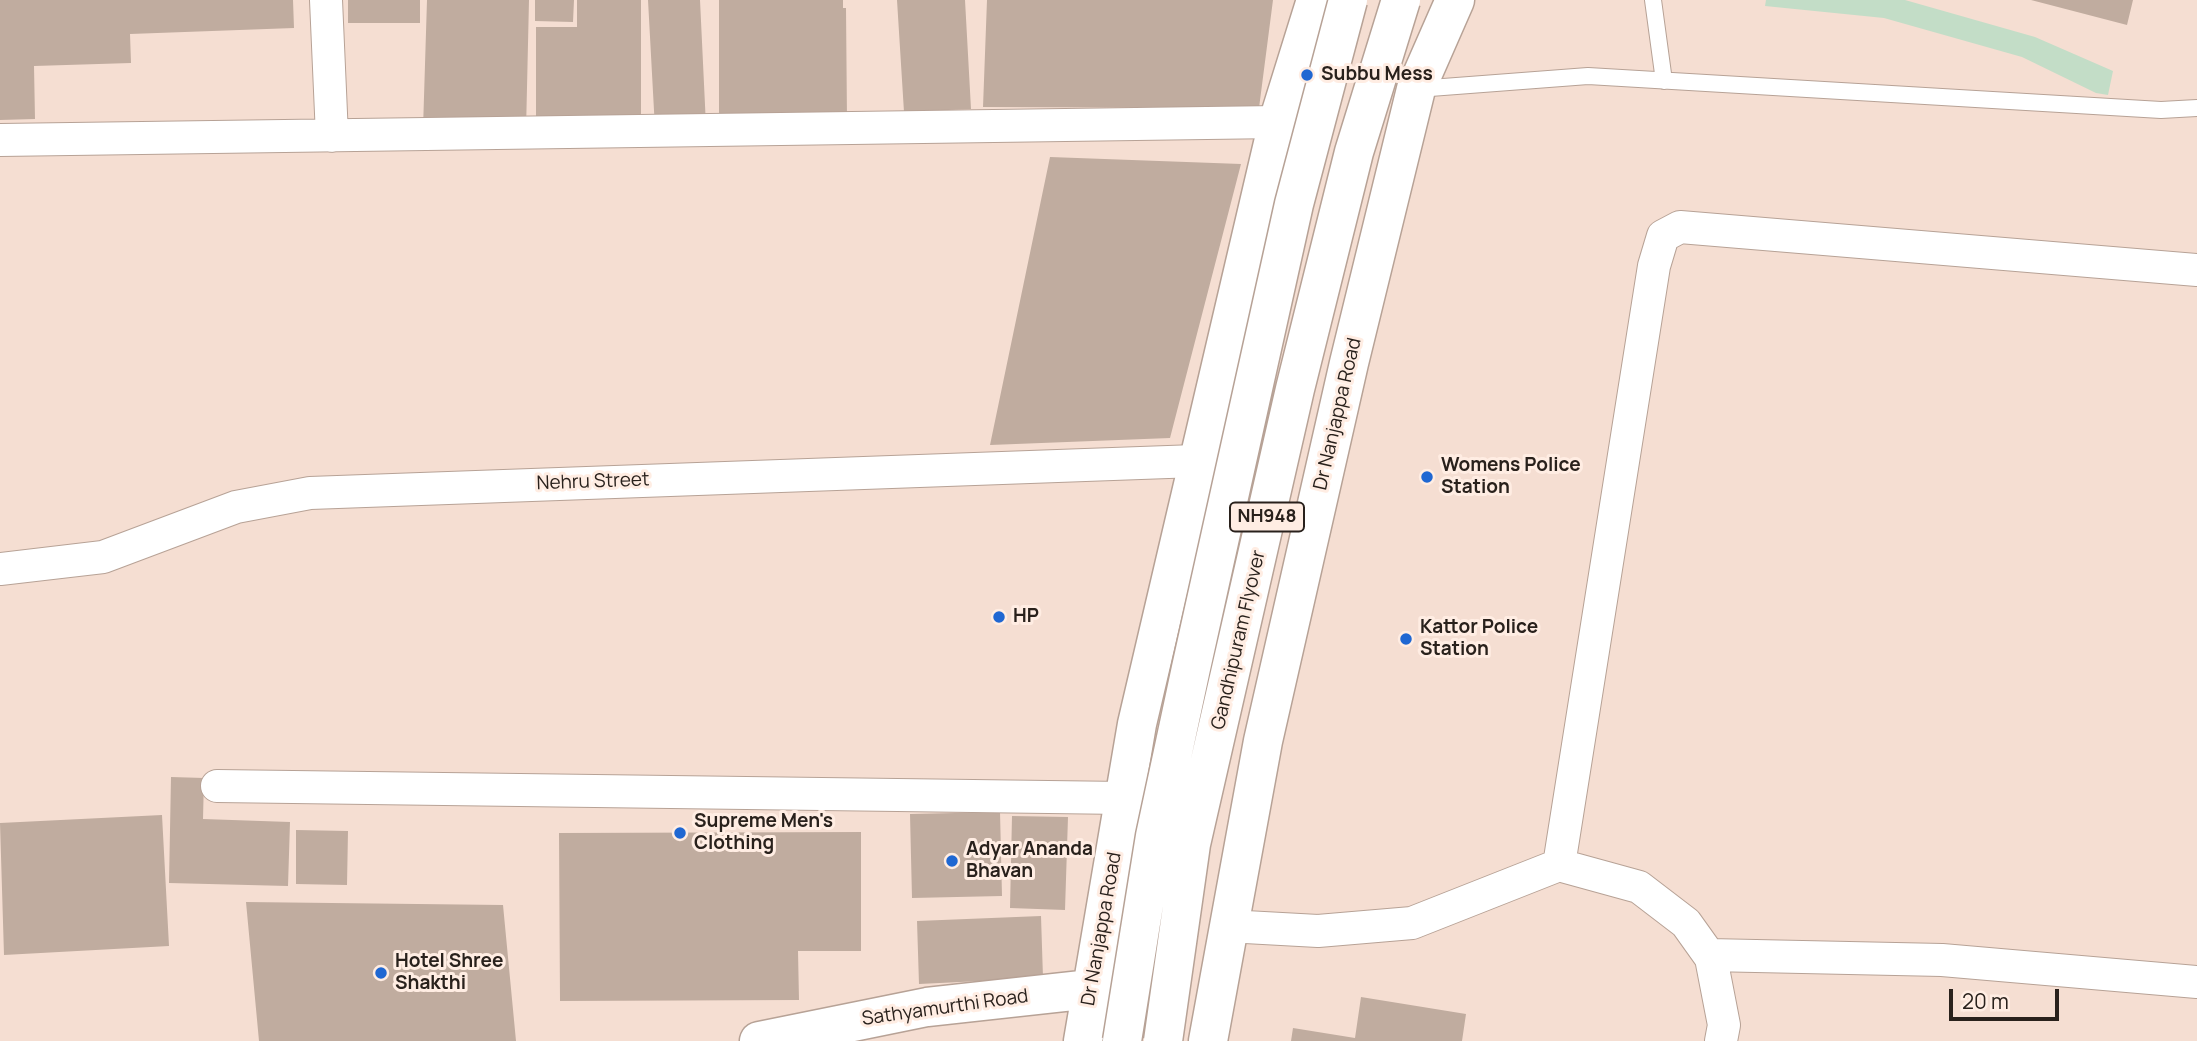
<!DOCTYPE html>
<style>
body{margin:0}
#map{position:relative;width:2197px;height:1041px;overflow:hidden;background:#f5ded2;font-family:Manrope,sans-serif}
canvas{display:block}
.scale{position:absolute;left:1949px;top:989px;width:110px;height:32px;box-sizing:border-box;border:4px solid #29211c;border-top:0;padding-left:9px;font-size:21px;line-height:24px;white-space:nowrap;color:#29211c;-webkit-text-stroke:5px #ffede3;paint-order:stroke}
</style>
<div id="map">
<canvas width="2197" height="1041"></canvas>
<div class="scale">20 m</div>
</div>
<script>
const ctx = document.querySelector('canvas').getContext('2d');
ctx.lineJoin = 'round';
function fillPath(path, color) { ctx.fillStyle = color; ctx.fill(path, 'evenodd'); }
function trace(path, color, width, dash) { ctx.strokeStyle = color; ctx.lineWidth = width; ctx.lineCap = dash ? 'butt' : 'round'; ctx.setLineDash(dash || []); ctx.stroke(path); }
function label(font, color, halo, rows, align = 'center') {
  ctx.font = font + ' Manrope,sans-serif'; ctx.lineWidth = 6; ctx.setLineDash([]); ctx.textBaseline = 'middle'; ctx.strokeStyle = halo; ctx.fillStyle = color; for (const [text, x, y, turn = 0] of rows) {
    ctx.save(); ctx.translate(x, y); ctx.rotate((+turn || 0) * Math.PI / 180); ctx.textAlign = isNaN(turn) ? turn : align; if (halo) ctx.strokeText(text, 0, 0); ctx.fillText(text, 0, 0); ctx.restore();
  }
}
fillPath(new Path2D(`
 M1766 0H1905L2035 37 2113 71 2108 95 2096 93 2022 57 1884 18 1765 6Z`), '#c3ddc7');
fillPath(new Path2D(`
 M0 0H293L294 28 130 34 131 63 34 66 35 119 0 120Z
 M348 0H420V23H348Z
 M427 0H529L526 131 423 129Z
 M535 0H574L573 22 535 21Z
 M577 0H641V128H536V27H577Z
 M648 0H700L706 126 655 129Z
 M719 0H843V8H846L847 120H719Z
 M897 0H965L971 109 904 112Z
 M987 0H1273L1259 108 983 107Z
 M2031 0H2133L2127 25Z
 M1050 157 1241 164 1170 438 990 445Z
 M171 777 204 778 203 819 290 822 288 886 169 883Z
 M1000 812 1002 896 912 898 910 814Z
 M162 815 169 946 4 955 0 823Z
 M1012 816 1068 817 1065 910 1010 908Z
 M296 830 348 831 347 885 296 884Z
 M861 832V951H798L799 1000 560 1001 559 833Z
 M246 902 503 905 516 1041H259Z
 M1041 916 1043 978 919 984 917 921Z
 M1361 997 1466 1014 1462 1041H1291L1293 1028 1355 1038Z`), '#c0ac9f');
const lane = new Path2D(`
 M1653 0 1664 81
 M1417 89 1588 76 2161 110 2197 108`);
const street = new Path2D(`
 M326 0 332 136
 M0 140 1278 122
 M0 569 103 557 236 507 310 493 1196 461
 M217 786 1124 798
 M1559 865 1639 887 1686 923 1711 958 1724 1025 1721 1041
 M1227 926 1318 931 1412 923 1559 865 1654 266 1663 236 1680 227 2197 270
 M1709 955 1942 960 2197 982`);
const secondary = new Path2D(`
 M759 1041 927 1007 1091 989 1114 978
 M1083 1041 1137 724 1278 122 1316 0
 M1208 1041 1263 741 1349 363 1416 89 1455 0`);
trace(lane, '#b7a296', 18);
trace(street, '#b7a296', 34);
trace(secondary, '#b7a296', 41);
trace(lane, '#fff', 16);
trace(street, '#fff', 32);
trace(secondary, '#fff', 38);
const highwayBridge = new Path2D(`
 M1122 1041 1155 836 1191 668 1294 204 1348 0
 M1163 1041 1191 844 1295 389 1354 152 1401 0`);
trace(highwayBridge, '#b7a296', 41, []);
trace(highwayBridge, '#fff', 38);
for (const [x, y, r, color] of [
 [1307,75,7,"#1f67d2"],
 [1427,477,7,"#1f67d2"],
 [999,617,7,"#1f67d2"],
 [1406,639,7,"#1f67d2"],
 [680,833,7,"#1f67d2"],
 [952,861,7,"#1f67d2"],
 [381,973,7,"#1f67d2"]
]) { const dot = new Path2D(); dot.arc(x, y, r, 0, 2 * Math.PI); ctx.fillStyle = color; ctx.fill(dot); trace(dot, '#ffede3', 2.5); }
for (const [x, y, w] of [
 [1267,517,74]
]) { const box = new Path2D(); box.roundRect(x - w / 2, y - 14.5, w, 29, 5); ctx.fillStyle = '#ffede3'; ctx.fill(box); trace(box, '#29211c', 2); }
label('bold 18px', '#29211c', null, [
 ["NH948",1267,517]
]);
label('bold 19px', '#29211c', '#ffede3', [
 ["Subbu Mess",1321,75],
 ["Womens Police",1441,466],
 ["Station",1441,488],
 ["HP",1013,617],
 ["Kattor Police",1420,628],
 ["Station",1420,650],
 ["Supreme Men's",694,822],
 ["Clothing",694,844],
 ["Adyar Ananda",966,850],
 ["Bhavan",966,872],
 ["Hotel Shree",395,962],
 ["Shakthi",395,984]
], 'left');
label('19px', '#29211c', '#ffede3', [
 ["Dr Nanjappa Road",1338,414,-77],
 ["Nehru Street",593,482,-2],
 ["Gandhipuram Flyover",1239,640,-77],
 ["Dr Nanjappa Road",1102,929,-80],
 ["Sathyamurthi Road",945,1008,-8]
]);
</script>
